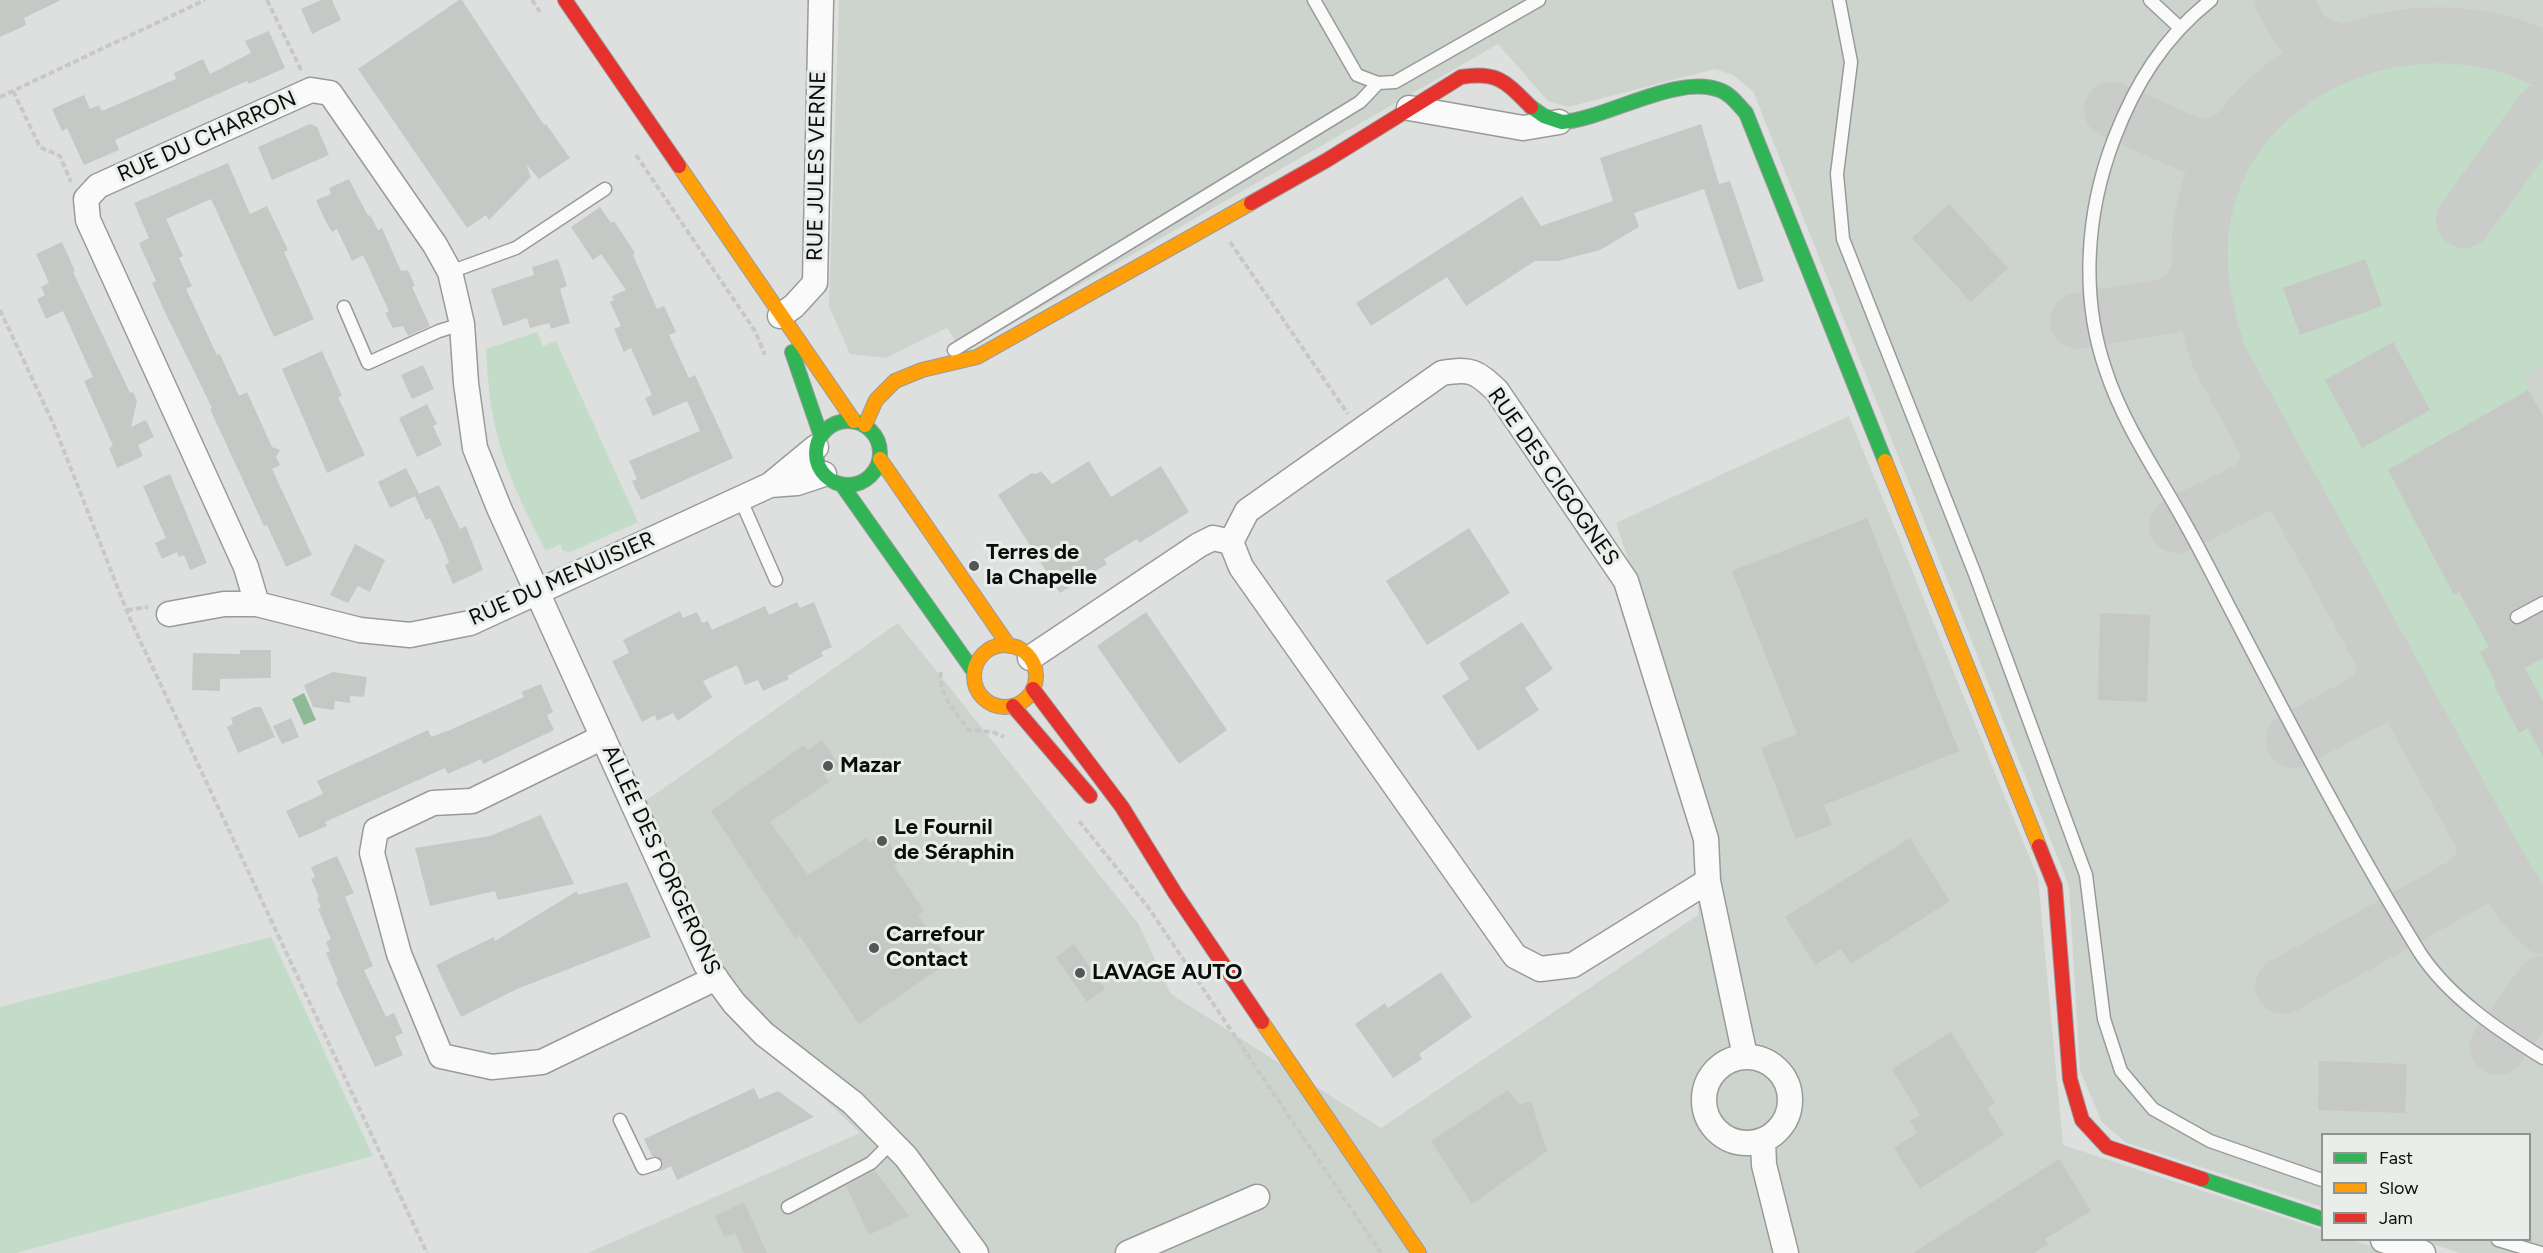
<!DOCTYPE html>
<meta charset="utf-8">
<style>
body{margin:0}
#map{position:relative;width:2543px;height:1253px;overflow:hidden;background:#dde0de;font-family:Figtree,sans-serif}
canvas{display:block}
.legend{position:absolute;left:2321px;top:1133px;width:210px;height:108px;box-sizing:border-box;background:#e9eeea;border:2px solid #909491;margin:0;padding:8px 10px;list-style:none;font-size:18px;color:#0b0d0b}
.legend li{display:flex;align-items:center;gap:12px;height:30px}
.legend b{width:30px;border:2px solid #909491}
</style>
<div id="map">
<canvas width="2543" height="1253"></canvas>
<ul class="legend">
<li><b style="height:8px;background:#30b455"></b>Fast</li>
<li><b style="height:8px;background:#ff9f0a"></b>Slow</li>
<li><b style="height:8px;background:#e5322d"></b>Jam</li>
</ul>
</div>
<script>
const ctx = document.querySelector('canvas').getContext('2d');
ctx.lineJoin = 'round';
function fillPath(path, color) { ctx.fillStyle = color; ctx.fill(path, 'evenodd'); }
function trace(path, color, width, dash) { ctx.strokeStyle = color; ctx.lineWidth = width; ctx.lineCap = dash ? 'butt' : 'round'; ctx.setLineDash(dash || []); ctx.stroke(path); }
function label(font, color, halo, rows, align = 'center') {
  ctx.font = font + ' Figtree,sans-serif'; ctx.lineWidth = 6; ctx.setLineDash([]); ctx.textBaseline = 'middle'; ctx.strokeStyle = halo; ctx.fillStyle = color; for (const [text, x, y, turn = 0] of rows) {
    ctx.save(); ctx.translate(x, y); ctx.rotate((+turn || 0) * Math.PI / 180); ctx.textAlign = isNaN(turn) ? turn : align; if (halo) ctx.strokeText(text, 0, 0); ctx.fillText(text, 0, 0); ctx.restore();
  }
}
fillPath(new Path2D(`
 M839 0H2543V1253H2460L2420 1240H2530V1134H2322V1207L2125 1142 2102 1122 2080 1071 2069 886 1753 91 1733 75 1715 69 1568 107 1548 101 1498 44 963 352 947 328 886 358 850 354 829 306Z
 M1849 416 2038 878 2063 1145 2322 1230V1240H2351L2392 1253H588L860 1133 710 990 627 814 898 623 1138 923 1171 994 1381 1128 1698 915 1699 841 1667 677 1616 523Z`), '#cdd4ce');
fillPath(new Path2D(`
 M2429 49C2468 52 2491 53 2525 75L2529 95 2446 211 2462 218 2478 233 2543 145V365L2524 375 2528 390 2389 470 2454 595 2483 580 2543 585V900L2447 731 2243 359C2232 330 2214 296 2216 264 2217 252 2221 239 2223 228 2245 124 2321 54 2429 49Z
 M537 332 543 346 556 341 638 522 570 552 563 551 560 544 546 551C507 477 489 433 486 349Z
 M271 937 373 1156 16 1253H0V1007Z`), '#c2dcc7');
fillPath(new Path2D(`
 M304 693 316 720 304 725 292 699Z`), '#8fba98');
trace(new Path2D(`
 M2282 0 2308 41 2335 51
 M2543 59C2424 0 2258 55 2212 183 2190 241 2200 300 2219 357L2485 842C2502 871 2518 902 2543 926
 M2112 110 2196 147 2213 148 2236 136
 M2464 220 2543 111
 M2078 321 2172 305 2184 298 2199 277
 M2177 525 2255 487 2268 469 2269 448
 M2294 740 2371 699 2384 678 2385 658
 M2283 986 2471 881 2484 862 2485 842
 M2498 1047 2543 984`), '#caccca', 56);
fillPath(new Path2D(`
 M0 0H61L24 18 26 25 0 37Z
 M321 0H332L341 20 312 34 301 9Z
 M459 0H462L544 125 546 124 570 158 539 179 526 164 531 177 489 220 486 215 467 228 358 69Z
 M269 31 285 68 249 84 247 81 115 140 119 150 84 165 67 128 62 131 52 109 84 95 90 109 99 105 102 111 176 79 174 73 203 59 210 74 251 53 245 41Z
 M310 124 317 127 329 155 272 180 258 147Z
 M1701 124 1719 184 1730 181 1764 281 1738 290 1704 189 1634 213 1639 227 1600 250 1558 261H1535L1466 306 1447 277 1371 326 1356 303 1522 196 1541 226 1613 201 1600 158Z
 M228 163 250 214 267 206 288 250 284 252 314 319 274 337 211 199 166 219 183 256 179 258 192 286 186 289 217 355 220 354 239 396 247 392 272 447 280 450 276 457 280 465 272 469 312 555 286 567 267 525 264 526 210 409 212 408 164 310 152 283 156 281 139 243 149 238 134 203Z
 M349 179 368 216 370 215 378 230 382 228 401 271 408 270 415 286 412 287 430 326 408 336 403 326 393 328 385 313 389 311 363 255 352 261 337 229 332 232 326 222 316 200 331 194 329 188Z
 M1949 204 2008 268 1971 302 1912 238Z
 M600 207 611 223 614 221 635 253 633 255 657 309 664 306 676 332 669 335 689 378 695 375 733 458 641 500 632 481 637 479 629 461 700 431 687 401 653 416 645 398 652 395 631 348 624 352 614 329 621 326 610 302 614 300 612 296 626 290 601 254 593 260 571 227Z
 M62 242 75 271 73 272 130 393 133 392 137 401 131 427 146 420 154 437 138 445 143 456 117 468 109 448 113 446 84 381 93 377 63 311 46 319 37 299 45 295 41 287 49 283 36 254Z
 M558 259 567 286 560 289 570 323 551 329 549 323 530 328 527 318 503 326 491 289 534 275 532 267Z
 M2365 259 2382 306 2300 335 2283 288Z
 M2393 342 2430 410 2362 448 2325 380Z
 M322 351 342 396 338 397 365 455 327 473 282 369Z
 M423 365 434 389 412 399 401 375Z
 M2528 390 2543 416V595L2513 610 2509 617 2512 624 2517 625 2543 612V658L2525 668 2543 702V757L2528 728 2519 733 2494 685 2496 683 2480 652 2489 647 2459 592 2454 595 2388 470Z
 M427 404 437 424 433 426 442 445 417 457 399 418Z
 M1089 461 1111 497 1161 466 1189 512 1139 543 1137 539 1104 559 1107 564 1060 593 998 495 1032 473 1037 474 1041 471 1052 484Z
 M406 468 419 494 439 485 460 529 466 526 483 570 453 584 445 565 449 563 444 549 430 518 426 520 415 496 390 508 378 482Z
 M170 474 207 563 190 570 184 555 179 557 177 552 162 559 155 543 166 538 143 486Z
 M1867 518 1959 751 1824 805 1832 825 1796 839 1761 748 1797 734 1732 571Z
 M1469 528 1510 593 1427 645 1386 581Z
 M355 544 385 560 370 592 358 586 348 603 330 595Z
 M797 602 800 608 814 602 832 647 821 652 823 656 787 676 789 679 763 691 758 680 745 685 737 665 703 681 712 697 678 721 673 713 657 721 655 715 642 722 612 661 629 653 623 640 680 611 683 618 697 612 702 623 708 621 712 630 765 606 769 615Z
 M1146 612 1227 730 1179 764 1097 646Z
 M2100 613 2150 615 2147 702 2098 700Z
 M1522 622 1553 669 1525 688 1539 710 1478 751 1442 696 1469 679 1459 663Z
 M240 650H271V678L220 679V691L192 690 193 653 240 654Z
 M333 672 367 677 364 697 350 696V703L335 701 334 710 313 707 304 685Z
 M541 684 553 712 547 715 554 730 483 764 481 759 448 774 445 768 325 822 327 826 299 838 286 811 323 794 317 781 428 730 431 737 450 730 524 697 521 692Z
 M255 707H261L275 737 238 753 227 727 233 724 231 718Z
 M291 718 299 737 282 744 273 726Z
 M822 740 839 765 824 775 829 782 770 822 808 875 866 838 869 843 883 834 901 860 894 866 924 911 918 915 950 961 859 1024 799 935 795 938 711 811 804 745 808 750Z
 M541 815 574 884 498 900 495 891 430 906 415 848 490 836Z
 M1910 838 1950 901 1851 964 1841 949 1815 965 1785 917Z
 M337 856 354 893 345 897 373 966 364 970 386 1017 394 1013 403 1033 395 1037 403 1055 375 1067 336 982 338 981 326 953 330 951 326 942 331 939 318 909 321 907 317 898 319 897 311 879 315 877 311 867Z
 M627 882 651 937 517 989 461 1017 436 965 494 937 495 941 577 891 578 895Z
 M1074 944 1105 989 1087 1002 1056 957Z
 M1441 972 1472 1017 1419 1054 1422 1059 1393 1078 1355 1024 1385 1003 1388 1008Z
 M1951 1032 1995 1103 1987 1108 2004 1135 1920 1189 1894 1148 1917 1133 1910 1121 1920 1115 1892 1069Z
 M2319 1061 2407 1064 2405 1113 2318 1110Z
 M754 1088 759 1099 778 1091 814 1117 677 1180 671 1166 659 1172 663 1166V1161L657 1156H652L644 1139Z
 M1508 1090 1519 1105 1531 1101 1547 1151 1472 1204 1431 1141Z
 M2059 1159 2091 1211 2045 1239 2048 1244 2034 1253H1913Z
 M875 1171 909 1216 869 1235 846 1186Z
 M744 1202 767 1253H744L735 1233 724 1237 715 1216Z`), '#c6c8c6');
const lane = new Path2D(`
 M1314 0 1357 75 1378 83 1395 82 1539 0
 M1839 0 1851 62 1837 174 1843 239 1975 574 2086 875 2104 1019 2121 1071 2153 1109 2210 1141 2322 1180
 M2150 0 2179 27
 M2211 0C2164 37 2135 84 2114 139 2086 212 2080 297 2106 371 2122 420 2152 465 2177 509 2198 545 2216 582 2235 618 2294 731 2353 845 2420 953 2449 997 2498 1030 2543 1058
 M450 272 516 248 605 189
 M344 307 368 363 439 331 462 324
 M954 350 1360 102 1378 83
 M740 498 776 580
 M2517 617 2543 603
 M620 1120 643 1168 655 1164
 M788 1207 871 1163 892 1142
 M2498 1240 2541 1253`);
const street = new Path2D(`
 M1409 108 1523 128 1559 122
 M780 316 794 306 815 283 821 0
 M770 485 797 483 824 474
 M257 604 246 567 88 220 86 199 98 186 311 90 330 93 435 245 450 272 462 324 466 383 475 448 499 508 706 965 734 1003 764 1034 853 1103 906 1157 976 1253
 M169 614 224 604H257L360 630 410 635 470 623 770 485 816 447
 M1030 658 1199 545 1213 538 1231 542
 M603 737 472 801 433 803 376 830 372 853 399 954 441 1056 492 1067 542 1062 716 978
 M1708 881 1573 965 1540 969 1515 956 1241 567 1231 542 1247 511 1442 373C1471 368 1476 371 1497 391L1626 581 1706 839 1708 881 1745 1056
 M1704 1100a43 43 0 1 1 86 0a43 43 0 1 1-86 0Z
 M1763 1140 1764 1165 1786 1253
 M2383 1240 2423 1253
 M1128 1253 1257 1197`);
const fast = new Path2D(`
 M1531 107 1544 116 1562 122C1607 119 1679 72 1722 91 1732 95 1739 106 1746 113L1885 461
 M792 352 821 436
 M816 453a32 32 0 1 1 64 0a32 32 0 1 1-64 0Z
 M842 485 974 672
 M2202 1179 2322 1219`);
const slow = new Path2D(`
 M679 166 854 421
 M865 425 876 400 895 381 922 370 977 357 1251 203
 M880 459 1009 646
 M1885 461 2039 846
 M974 676a31 31 0 1 1 62 0a31 31 0 1 1-62 0Z
 M1262 1022 1419 1253`);
const jam = new Path2D(`
 M565 0 679 166
 M1251 203 1327 160 1461 77C1498 71 1506 82 1531 107
 M1033 689 1122 807 1175 893 1262 1022
 M1013 706 1090 796
 M2039 846 2055 886 2070 1079 2082 1120 2107 1147 2202 1179`);
trace(lane, '#999b9a', 15);
trace(street, '#999b9a', 27);
trace(fast, '#999b9a', 16);
trace(slow, '#999b9a', 16);
trace(jam, '#999b9a', 16);
trace(new Path2D(`
 M267 0 302 72
 M532 0 540 12
 M13 91 40 147 60 156 71 182
 M0 97 205 0
 M636 155 755 331 765 355
 M1230 242 1348 414
 M0 310 53 423 130 619 427 1253
 M127 610 148 607
 M941 672C937 694 957 713 969 730L993 732 1004 737
 M1079 821 1148 907 1381 1253`), '#c8c8c8', 4, [6, 3]);
trace(lane, '#fafafa', 12);
trace(street, '#fafafa', 24);
trace(fast, '#30b455', 14);
trace(slow, '#ff9f0a', 14);
trace(jam, '#e5322d', 14);
for (const [x, y, r, color] of [
 [974,566,6,"#545755"],
 [828,766,6,"#545755"],
 [882,841,6,"#545755"],
 [874,948,6,"#545755"],
 [1080,973,6,"#545755"]
]) { const dot = new Path2D(); dot.arc(x, y, r, 0, 2 * Math.PI); ctx.fillStyle = color; ctx.fill(dot); trace(dot, '#e9eeea', 2); }
label('22px', '#0b0d0b', '#e9eeea', [
 ["RUE DU CHARRON",207,137,-24],
 ["RUE JULES VERNE",817,166,-89],
 ["RUE DES CIGOGNES",1553,477,55],
 ["RUE DU MENUISIER",562,579,-24],
 ["ALLÉE DES FORGERONS",661,860,65]
]);
label('bold 22px', '#0b0d0b', '#e9eeea', [
 ["Terres de",986,553],
 ["la Chapelle",986,578],
 ["Mazar",840,766],
 ["Le Fournil",894,828],
 ["de Séraphin",894,853],
 ["Carrefour",886,935],
 ["Contact",886,960],
 ["LAVAGE AUTO",1092,973]
], 'left');
</script>
